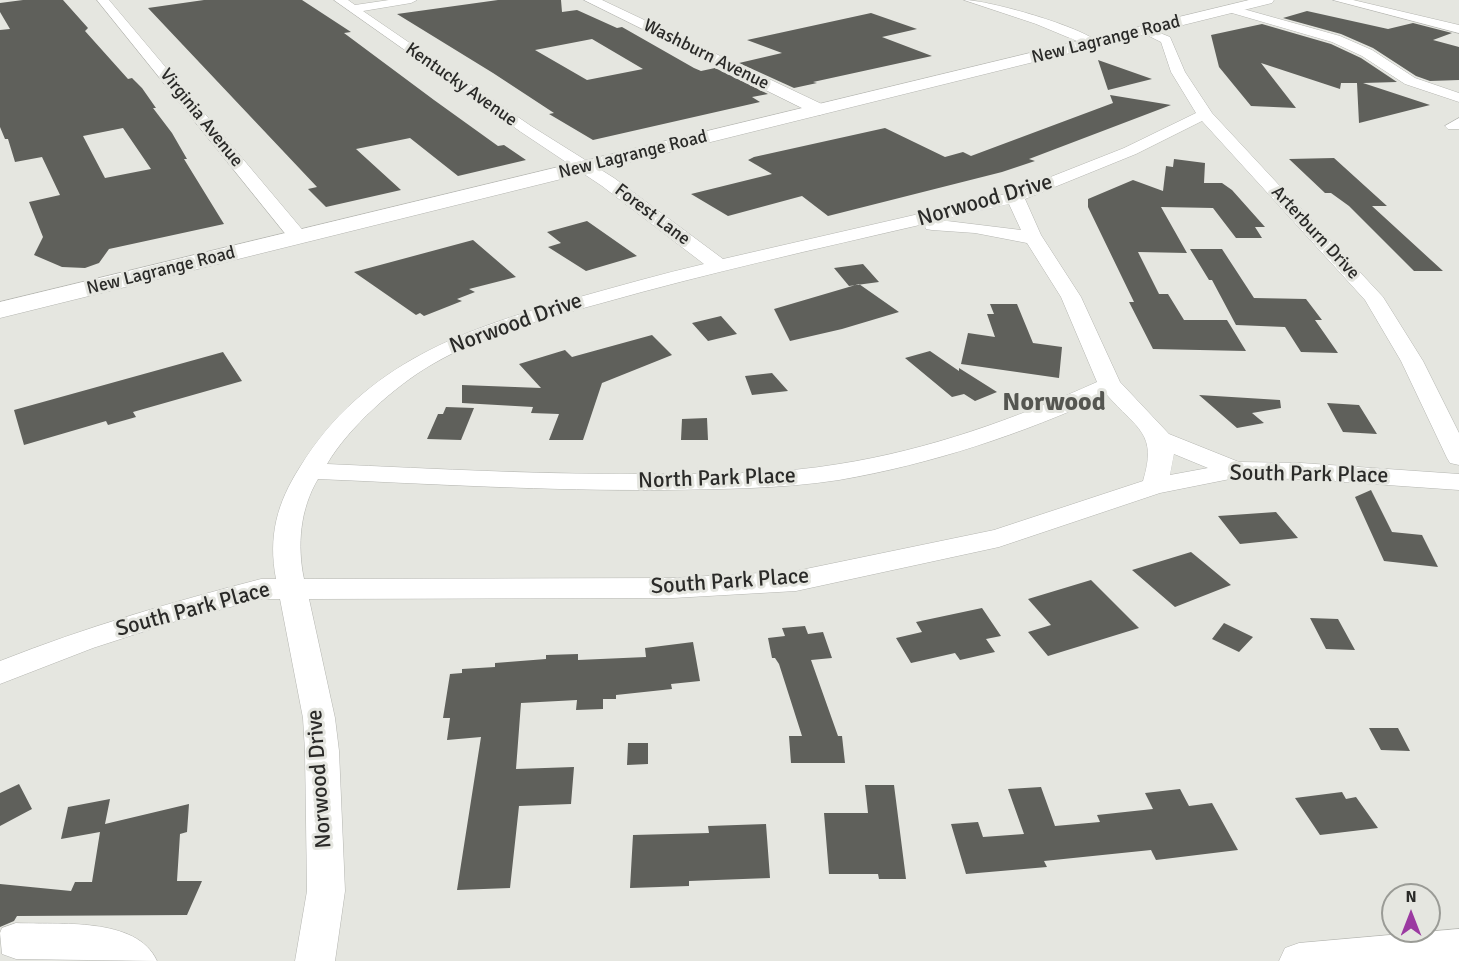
<!DOCTYPE html>
<style>
body{margin:0}
#map{position:relative;width:1459px;height:961px;overflow:hidden;background:#e5e6e0;font-family:Signika,sans-serif}
canvas{display:block}
.north{position:absolute;left:1381px;top:883px;width:60px;height:60px;box-sizing:border-box;background:#e5e6e0;border:2px solid #9a9b96;border-radius:50%;rotate:0deg;font-size:16px;font-weight:700;line-height:24px;text-align:center;color:#2a2a28}
.north::after{content:'';display:block;margin:auto;width:21px;height:27px;background:#9b3aa1;clip-path:polygon(50% 0,100% 100%,50% 72%,0 100%)}
</style>
<div id="map">
<canvas width="1459" height="961"></canvas>
<div class="north">N</div>
</div>
<script>
const ctx = document.querySelector('canvas').getContext('2d');
ctx.lineJoin = 'round';
function fillPath(path, color) { ctx.fillStyle = color; ctx.fill(path, 'evenodd'); }
function trace(path, color, width, dash) { ctx.strokeStyle = color; ctx.lineWidth = width; ctx.lineCap = dash ? 'butt' : 'round'; ctx.setLineDash(dash || []); ctx.stroke(path); }
function label(font, color, halo, rows, align = 'center') {
  ctx.font = font + ' Signika,sans-serif'; ctx.lineWidth = 6; ctx.setLineDash([]); ctx.textBaseline = 'middle'; ctx.strokeStyle = halo; ctx.fillStyle = color; for (const [text, x, y, turn = 0] of rows) {
    ctx.save(); ctx.translate(x, y); ctx.rotate((+turn || 0) * Math.PI / 180); ctx.textAlign = isNaN(turn) ? turn : align; if (halo) ctx.strokeText(text, 0, 0); ctx.fillText(text, 0, 0); ctx.restore();
  }
}
fillPath(new Path2D(`
 M23 0H63L88 28 85 31 128 79 132 78 142 88 156 108H153L172 133 187 159H184L224 224 109 249 99 263 85 268 62 267 34 255 43 237 29 202 60 195 42 157 15 162 8 139H5L0 127V30L10 29 0 12V3ZM123 128 151 169 105 178 83 136Z
 M204 0H302L351 32 344 33 434 100 498 146 504 145 526 160 458 176 410 138 356 149 401 190 326 207 308 189 317 187 148 8Z
 M498 0H561L562 12 577 10 617 28 622 27 694 68 701 71 715 68 768 94 752 97 760 102 593 140 549 114 554 113 493 73 397 14ZM592 39 643 69 587 80 535 50Z
 M1307 11 1388 29 1413 23 1452 33 1433 40 1459 47V80L1430 81 1416 76 1373 48 1341 34 1283 18Z
 M871 13 917 29 882 37 932 56 813 82 817 83 794 88 739 63 782 53 747 40Z
 M1262 24 1331 44 1361 58 1397 82 1363 83 1430 105 1359 123 1357 83H1341L1340 89 1261 63 1296 108 1251 106 1219 67 1211 35Z
 M1098 60 1152 79 1108 90Z
 M1110 95 1171 105 1029 159 1035 161 1002 172 828 216 802 196 728 216 691 194 772 174 748 160 754 157 885 128 945 157 963 152 971 156 1113 103Z
 M1334 158 1387 206H1372L1443 271H1414L1349 206 1331 193H1325L1289 159Z
 M1174 159 1205 163 1204 183H1222L1232 190 1265 227H1255L1262 238H1236L1213 208 1161 207 1187 253 1138 252 1159 294H1168L1184 320H1227L1246 351 1153 349 1129 302H1134L1088 207V199L1133 180 1163 191 1166 166 1173 167Z
 M587 221 637 256 586 271 548 247 561 243 547 232Z
 M473 240 516 277 469 289 475 292 457 299 462 301 424 316 420 313 416 315 354 272Z
 M1190 249H1222L1254 298 1306 299 1322 320H1315L1338 353 1301 352 1285 327 1236 325 1212 280H1209Z
 M863 264 879 282 849 286 834 268Z
 M859 284 899 312 842 329 790 341 774 309Z
 M990 304H1017L1033 343 1062 347 1059 378 961 364 968 333 995 337 987 314H994Z
 M721 316 737 334 708 341 692 323Z
 M652 335 672 355 602 383 583 440H549L559 414 531 413 533 407 462 403V385L541 388 519 364 565 350 572 357Z
 M930 351 959 371V368L997 392 975 401 964 394 952 397 905 358Z
 M223 352 242 381 133 412 136 417 108 425 106 421 24 445 14 410Z
 M772 373 788 391 752 395 745 376Z
 M1199 395 1280 400 1281 408 1252 413 1264 423 1237 428Z
 M1327 403 1359 405 1377 434 1343 432Z
 M446 407 474 408 461 440 427 439 438 414H443Z
 M707 418 708 440H681L682 419Z
 M1371 490 1392 532 1422 535 1438 567 1384 561 1355 497Z
 M1276 512 1298 538 1240 544 1218 516Z
 M1191 552 1231 585 1175 607 1132 570Z
 M1091 580 1139 628 1048 656 1028 632 1051 625 1028 599Z
 M982 608 1001 636 986 639 995 652 960 660 955 653 911 663 896 638 922 632 916 622Z
 M1310 618 1338 619 1355 650 1326 649Z
 M1224 623 1253 637 1239 652 1212 639Z
 M805 626 808 634 823 632 832 658 811 660 838 736H842L845 763H791L789 736H802L779 664 775 658H772L768 638 785 636 782 628Z
 M693 642 700 681 671 684 672 689 616 695V699H603V709L576 710 577 700 521 703 516 769 574 767 571 804 519 806 510 888 457 890 481 737 447 740 450 718H443L450 674 462 673V669L495 667V663L546 659V655L578 654V660L646 657 645 648Z
 M1369 728H1398L1410 751 1381 750Z
 M628 743H648V764L627 765Z
 M19 784 32 809 0 826V793Z
 M865 785H894L906 879H879L878 874H829L824 813H868Z
 M1041 787 1055 826 1100 822 1097 815 1153 809 1145 793 1180 789 1189 806 1212 803 1238 850 1156 860 1151 850 1044 861 1047 867 966 874 951 824 978 822 983 837 1024 834 1008 789Z
 M1342 792 1346 799 1356 797 1378 828 1320 835 1295 798Z
 M110 799 105 824 189 804 187 832 180 834 177 881H202L187 915 17 916 14 921 0 927V884L71 891 75 882H92L100 832 61 839 68 807Z
 M766 824 770 878 689 881V886L630 888 633 835 709 833 708 826Z`), '#5f605b');
const minor = new Path2D(`
 M97 0H109L306 234 308 238 306 242H292Z
 M334 0H348L355 5 389 0H417L411 3 363 11 531 126 614 178 723 259 1010 193 1124 148 1196 113 1171 72 1161 42 1139 31 1145 27 1170 37 1185 72 1212 113 1383 297 1423 361 1459 433V465L1450 463 1447 458 1401 361 1365 300 1202 121 1136 154 1025 199 1041 235 1081 297 1120 382 1169 434 1239 462 1301 463 1459 474V490L1301 479 1235 478 1160 493 999 547 796 591 673 598 309 599 335 718 339 751 345 891 335 961H295L307 891 305 751 303 718 280 599H261L173 622 93 648 0 684V661C86 627 172 602 261 579H276C268 536 277 503 300 467 364 363 466 328 576 298 619 286 661 274 704 264L602 186 521 132ZM1009 204 1021 230 939 220ZM924 224 926 229 932 230 975 233 1027 243 1061 297 1097 382C1015 419 928 450 839 464 781 474 721 474 662 474 550 475 438 469 327 464 348 428 395 386 431 365 484 334 543 319 602 303 708 273 816 249 924 224ZM1107 395C1137 429 1158 433 1143 481L994 530 796 571 673 578 304 579C297 545 300 509 318 479 433 484 548 491 663 490 721 489 781 489 839 480 932 464 1022 434 1107 395ZM1174 454 1208 468 1170 475Z
 M964 0C989 0 1083 27 1099 43L1097 46H1089L1036 24Z
 M1333 0H1353L1459 25V33Z
 M1229 5 1340 36 1372 50 1415 78 1459 93V102L1405 84 1362 56 1332 42 1225 11 1223 9Z
 M1459 118V129H1448L1445 126Z
 M16 923C58 925 137 916 157 961L16 959 2 954 0 933 2 928Z
 M1459 929V961H1279L1285 948 1299 943Z`);
const tertiary = new Path2D(`
 M584 0H602L826 106 829 110 820 115 814 114Z`);
const secondary = new Path2D(`
 M1249 0H1274L1272 3 0 318V302Z`);
trace(minor, '#b4b5b0', 1);
trace(tertiary, '#b4b5b0', 1);
trace(secondary, '#b4b5b0', 1);
fillPath(minor, '#fff');
fillPath(tertiary, '#fff');
fillPath(secondary, '#fff');
label('18px', '#2a2a28', '#e5e6e0', [
 ["New Lagrange Road",1106,40,-14],
 ["Washburn Avenue",706,55,26],
 ["Kentucky Avenue",461,85,35],
 ["Virginia Avenue",201,118,51],
 ["New Lagrange Road",633,155,-14],
 ["Forest Lane",652,215,37],
 ["Arterburn Drive",1315,233,47],
 ["New Lagrange Road",161,271,-14]
]);
label('22px', '#2a2a28', '#e5e6e0', [
 ["Norwood Drive",985,201,-16],
 ["Norwood Drive",516,324,-20],
 ["South Park Place",1309,475,1],
 ["North Park Place",717,479,-2],
 ["South Park Place",730,582,-4],
 ["South Park Place",193,610,-15],
 ["Norwood Drive",320,779,-94]
]);
label('bold 26px', '#555651', '#e5e6e0', [
 ["Norwood",1054,403]
]);
</script>
